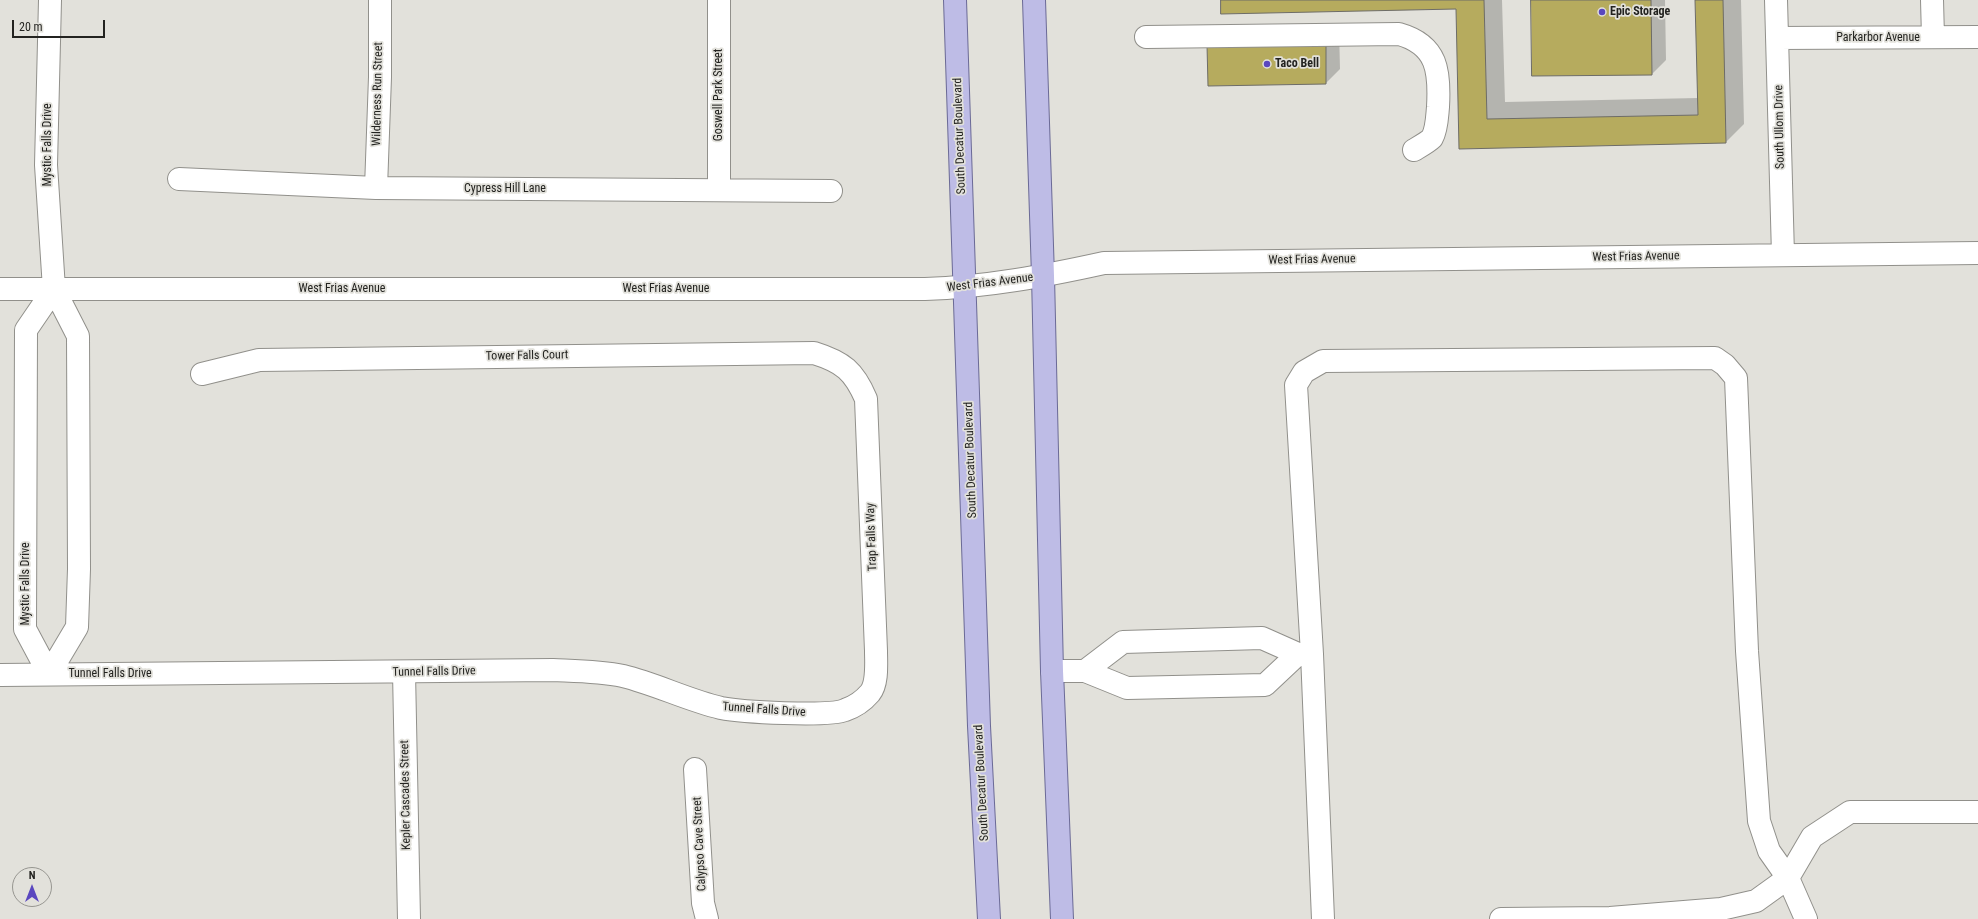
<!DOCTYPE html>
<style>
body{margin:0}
#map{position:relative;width:1978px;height:919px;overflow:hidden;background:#e2e1db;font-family:"Roboto Condensed",sans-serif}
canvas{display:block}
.north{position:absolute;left:12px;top:867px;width:40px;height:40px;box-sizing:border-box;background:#e2e1db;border:1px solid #969590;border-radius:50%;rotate:0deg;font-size:11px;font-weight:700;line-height:16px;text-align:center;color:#232320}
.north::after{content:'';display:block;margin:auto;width:14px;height:18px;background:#5a47bf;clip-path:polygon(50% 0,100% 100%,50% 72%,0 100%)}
.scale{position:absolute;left:12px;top:20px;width:93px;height:18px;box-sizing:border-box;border:2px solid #232320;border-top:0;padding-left:5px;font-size:12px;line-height:14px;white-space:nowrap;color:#232320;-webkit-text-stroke:3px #e2e1db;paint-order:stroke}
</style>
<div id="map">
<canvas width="1978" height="919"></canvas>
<div class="north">N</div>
<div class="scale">20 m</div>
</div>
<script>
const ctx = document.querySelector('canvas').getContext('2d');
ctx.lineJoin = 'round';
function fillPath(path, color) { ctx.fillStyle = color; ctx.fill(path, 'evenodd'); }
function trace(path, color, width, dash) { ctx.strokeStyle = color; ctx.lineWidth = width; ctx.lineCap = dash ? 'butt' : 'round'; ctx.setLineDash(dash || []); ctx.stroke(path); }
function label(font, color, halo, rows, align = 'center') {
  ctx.font = font + ' "Roboto Condensed",sans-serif'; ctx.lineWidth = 3.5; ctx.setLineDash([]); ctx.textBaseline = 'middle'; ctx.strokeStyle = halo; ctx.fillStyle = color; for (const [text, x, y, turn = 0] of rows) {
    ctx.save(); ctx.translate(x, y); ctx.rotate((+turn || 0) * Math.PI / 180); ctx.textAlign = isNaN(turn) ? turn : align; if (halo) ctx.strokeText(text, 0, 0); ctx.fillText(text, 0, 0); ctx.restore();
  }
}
fillPath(new Path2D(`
 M1222 0H1502L1505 102 1698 98 1696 0H1741L1744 124 1726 142 1460 148 1457 8Z
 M1532 0H1665L1666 60 1652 74Z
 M1339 29 1340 69 1326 83 1209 85Z`), '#0003');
const building = new Path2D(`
 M1221 0H1484L1487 119 1698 115 1695 0H1723L1726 143 1459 149 1456 9 1221 14Z
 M1531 0H1651L1652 75 1532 76Z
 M1326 43V84L1208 86 1207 45Z`);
fillPath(building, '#b6ab5e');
trace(building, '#6d6c67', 1);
const minor = new Path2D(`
 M1776 0 1783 255
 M1932 0 1933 37
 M1146 37 1399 34C1438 45 1440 72 1438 107 1437 117 1437 129 1432 138 1428 142 1419 147 1414 150
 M1777 38 1978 37
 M179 179 376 188 831 191
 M376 188 380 77V0
 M719 190V0
 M0 289H925C986 287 1045 276 1104 263L1978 253
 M1052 671H1085L1127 688 1265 685 1298 654
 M1085 671 1123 642 1262 638 1298 654H1310
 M404 672 409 919
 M49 674 77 627 79 569 78 336 54 289 46 165 50 0
 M49 674 25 629 26 330 54 289
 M0 675 553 670C576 671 600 671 623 676 656 684 687 700 721 708 741 712 828 717 845 710 854 707 864 700 870 693 878 683 876 663 876 651L866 399C854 371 843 362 814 353L259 360 202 374
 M695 769 703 903 707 919
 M1323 919 1312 654 1296 385 1304 372 1323 361 1715 358 1725 365 1736 378 1747 651 1759 821 1769 851 1788 878 1756 901 1721 909 1610 918 1501 919
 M1806 919 1788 878 1812 837 1850 812H1978`);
const major = new Path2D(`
 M955 0 979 726 989 919
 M1034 0 1043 276 1052 671 1062 919`);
trace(minor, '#91908b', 24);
trace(major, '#6b6a96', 24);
trace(minor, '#fff', 22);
trace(major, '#bebce6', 22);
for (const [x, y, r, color] of [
 [1602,12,4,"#5a47bf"],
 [1267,64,4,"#5a47bf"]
]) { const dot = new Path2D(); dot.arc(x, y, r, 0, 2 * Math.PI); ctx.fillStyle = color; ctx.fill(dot); trace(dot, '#e2e1db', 1.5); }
label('bold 12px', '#232320', '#e2e1db', [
 ["Epic Storage",1610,12],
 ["Taco Bell",1275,64]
], 'left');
label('12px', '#232320', '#e2e1db', [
 ["Parkarbor Avenue",1878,38],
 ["Wilderness Run Street",378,94,-89],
 ["Goswell Park Street",719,95,-90],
 ["South Ullom Drive",1780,127,-91],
 ["South Decatur Boulevard",960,136,-92],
 ["Mystic Falls Drive",48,145,-90],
 ["Cypress Hill Lane",505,189],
 ["West Frias Avenue",1636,257,-1],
 ["West Frias Avenue",1312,260,-1],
 ["West Frias Avenue",990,283,-7],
 ["West Frias Avenue",342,289],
 ["West Frias Avenue",666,289],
 ["Tower Falls Court",527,356,-1],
 ["South Decatur Boulevard",971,460,-92],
 ["Trap Falls Way",872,537,-92],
 ["Mystic Falls Drive",26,584,-90],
 ["Tunnel Falls Drive",434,672,-1],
 ["Tunnel Falls Drive",110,674],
 ["Tunnel Falls Drive",764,710,4],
 ["South Decatur Boulevard",982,783,-93],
 ["Kepler Cascades Street",406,795,-91],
 ["Calypso Cave Street",700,844,-93]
]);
</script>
